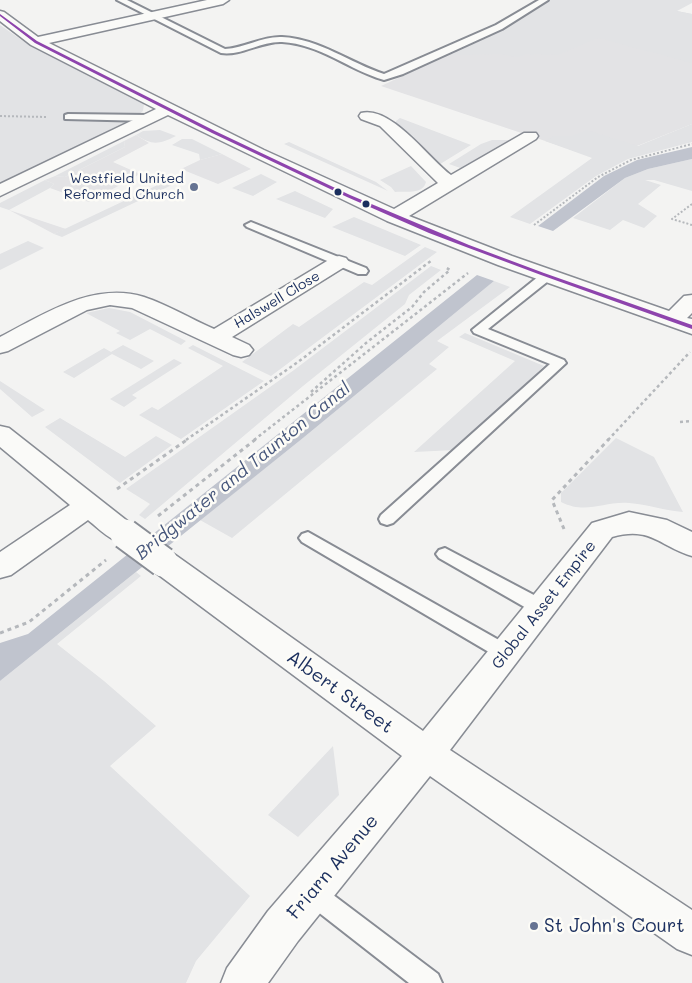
<!DOCTYPE html>
<style>
body{margin:0}
canvas{display:block;background:#f3f3f2}
</style>
<canvas width="692" height="983"></canvas>
<script>
const ctx = document.querySelector('canvas').getContext('2d');
ctx.lineJoin = 'round';
function fillPath(path, color) { ctx.fillStyle = color; ctx.fill(path, 'evenodd'); }
function trace(path, color, width, dash) { ctx.strokeStyle = color; ctx.lineWidth = width; ctx.lineCap = dash ? 'butt' : 'round'; ctx.setLineDash(dash || []); ctx.stroke(path); }
function label(font, color, halo, rows, align = 'center') {
  ctx.font = font + ' Mali,sans-serif'; ctx.lineWidth = 5; ctx.setLineDash([]); ctx.textBaseline = 'middle'; ctx.strokeStyle = halo; ctx.fillStyle = color; for (const [text, x, y, turn = 0] of rows) {
    ctx.save(); ctx.translate(x, y); ctx.rotate((+turn || 0) * Math.PI / 180); ctx.textAlign = isNaN(turn) ? turn : align; if (halo) ctx.strokeText(text, 0, 0); ctx.fillText(text, 0, 0); ctx.restore();
  }
}
fillPath(new Path2D(`
 M549 0 677 11 692 14V124L602 160 381 86 503 29Z
 M136 135 149 143 113 162 140 174 89 202 50 188 54 184 45 180 55 176 65 177 125 147 124 141Z
 M222 154 251 169 218 184 181 169 200 160Z
 M9 210 66 229 54 234Z`), '#e3e3e5');
fillPath(new Path2D(`
 M549 0H692V3L677 11 692 14V63L598 38 558 55 526 54 517 57 500 54 458 55 448 54 503 29Z
 M0 25 26 43 138 100 144 104 143 111 126 125 0 186Z
 M400 118 471 145 437 166 396 125V121Z
 M692 124V142L628 159 596 176 530 224 510 217 592 158 545 141 554 136H572L587 130 638 146Z
 M160 130 176 136C158 145 152 145 136 135L143 131Z
 M182 139H192L222 154 200 160 199 154 172 145Z
 M492 140H512L463 169 449 164 481 144Z
 M124 141 125 147 65 177 55 176Z
 M289 142 376 182 388 191 284 144Z
 M692 159V191L654 180H645L661 185 638 204 657 216 644 228 623 220 610 230 573 218 625 178 648 169Z
 M411 166 426 182C423 195 406 191 395 192L391 187 380 180Z
 M261 174 277 182 253 196 232 188Z
 M45 180 54 184 50 188 9 210 0 207V203Z
 M164 182 172 185 62 237 54 234Z
 M295 191 333 209 325 218 276 199Z
 M354 217 421 245 405 256 332 227Z
 M28 241 44 248 0 270V254Z
 M425 247 437 252 271 376 242 362 293 324 299 327 364 282 372 285Z
 M431 266 441 270 409 295 405 304 303 386 145 519 139 515 150 504 126 489 294 370Z
 M494 281 510 287 437 341 449 347 429 364 437 369 232 538 200 520 303 438Z
 M109 308 130 312 186 341 181 345 150 329 130 340 116 333 120 331 86 313Z
 M465 333 544 366 455 450 414 452 515 361 459 337Z
 M123 345 154 361 141 369 112 354 74 378 63 372 104 348 111 352Z
 M193 345 264 381 181 439 139 415 152 407 158 410 223 366 188 348Z
 M174 359 182 363 132 395 137 398 124 407 110 399Z
 M0 381 45 410 32 417 0 389Z
 M60 418 125 457 156 436 172 445 120 483 45 427Z
 M616 438 654 457 683 512C665 511 647 504 629 503 603 501 587 515 561 502V493Z
 M136 572 141 576 57 644 104 681 156 726 110 766 250 896 196 961 186 983H0V681Z
 M333 746 339 795 298 837 268 815Z`), '#e2e3e5');
fillPath(new Path2D(`
 M692 147V159L648 169 625 178 553 231 538 226 604 176 637 160Z
 M477 275 494 281 303 438 0 681V643L28 634Z`), '#c0c4ce');
const service = new Path2D(`
 M117 0H127L225 49C245 48 262 36 282 37 320 39 350 63 384 74L496 25 539 0H548L502 29 403 74 384 80C349 70 320 44 282 42 261 41 242 56 221 53Z
 M68 114 149 115 154 118 149 121 65 119V115Z
 M251 222 366 268 368 271 366 274H358L247 227 245 225Z
 M548 271 552 272 554 275 552 278 488 329 564 360 566 363 393 523 387 525 381 523 379 519 381 515 550 364 474 333 472 330 544 272Z
 M308 532 513 648 516 653 513 658 506 661 499 658 302 542 299 538 302 534Z
 M445 548 549 603 551 608 549 613 542 615 535 613 439 558 436 554 439 550Z
 M312 881 320 885 438 974 442 983H409L304 901 300 893 304 885Z`);
const minor = new Path2D(`
 M207 0H229L223 4 49 43 264 150 394 209 438 183 380 126 361 119 359 116 361 113C391 105 429 159 451 175L524 133H536L538 136 536 139 409 216 512 256 669 311 684 296 692 295V313L687 318 692 319V334L498 265 387 221 168 115 0 196V184L156 109 31 45 0 21V11L4 12 38 37Z
 M339 256 346 258 349 262 346 266 232 337 249 345 253 350 249 355 241 357 233 355 132 308 110 305 87 310 8 351 0 353V337C43 315 93 281 144 297 168 305 191 319 214 329L332 258Z
 M0 426 9 428 135 527 139 534 135 541C115 547 103 532 88 520L11 575 0 578V552L70 505 0 447Z
 M629 512 667 520 692 532V556C659 546 651 526 612 537L450 750 692 910V955L677 949 430 776 298 941 268 983H221L227 968 268 911 402 756 152 570 148 562 152 554 163 551 174 554 423 731 592 523Z`);
trace(service, '#888c94', 4);
trace(minor, '#888c94', 3);
trace(new Path2D(`
 M0 116 47 117
 M692 204 672 219 692 225
 M534 225 598 177 631 160 692 144`), '#b5b8bc', 2, [2, 2]);
trace(new Path2D(`
 M311 392 366 343 412 307 424 292 450 270 445 267
 M680 422 692 421
 M186 440 298 362 432 260
 M254 440 468 273
 M608 440 690 352`), '#b5b8bc', 2.5, [3, 3]);
trace(new Path2D(`
 M117 489 188 439
 M158 516 256 439
 M564 529 552 500 609 439
 M0 633 29 622 106 560`), '#b5b8bc', 3, [4, 4]);
fillPath(service, '#fafaf8');
fillPath(minor, '#fafaf8');
const minorBridge = new Path2D(`
 M125 534 163 562`);
trace(minorBridge, '#888c94', 33, []);
trace(minorBridge, '#fafaf8', 29);
fillPath(new Path2D(`
 M0 14 37 41 215 131 350 195 469 245 544 273 692 325V329L541 275 466 247 429 233 347 197 212 133 35 43 0 16Z`), '#8e44ad');
for (const [x, y, r, color] of [
 [194,187,5,"#677492"],
 [338,192,4.5,"#1b2f5e"],
 [366,204,4.5,"#1b2f5e"],
 [534,926,5,"#677492"]
]) { const dot = new Path2D(); dot.arc(x, y, r, 0, 2 * Math.PI); ctx.fillStyle = color; ctx.fill(dot); trace(dot, '#fdfcf7', 2); }
label('14px', '#1b2f5e', '#fdfcf7', [
 ["Westfield United",184,179],
 ["Reformed Church",184,195]
], 'right');
label('14px', '#1b2f5e', '#fdfcf7', [
 ["Halswell Close",277,300,-31]
]);
label('16px', '#1b2f5e', '#fdfcf7', [
 ["Global Asset Empire",544,605,-52]
]);
label('italic 18px', '#46567b', '#fdfcf7', [
 ["Bridgwater and Taunton Canal",243,471,-39]
]);
label('19px', '#1b2f5e', '#fdfcf7', [
 ["Albert Street",340,692,36],
 ["Friarn Avenue",333,867,-50]
]);
label('19px', '#1b2f5e', '#fdfcf7', [
 ["St John's Court",544,926]
], 'left');
</script>
